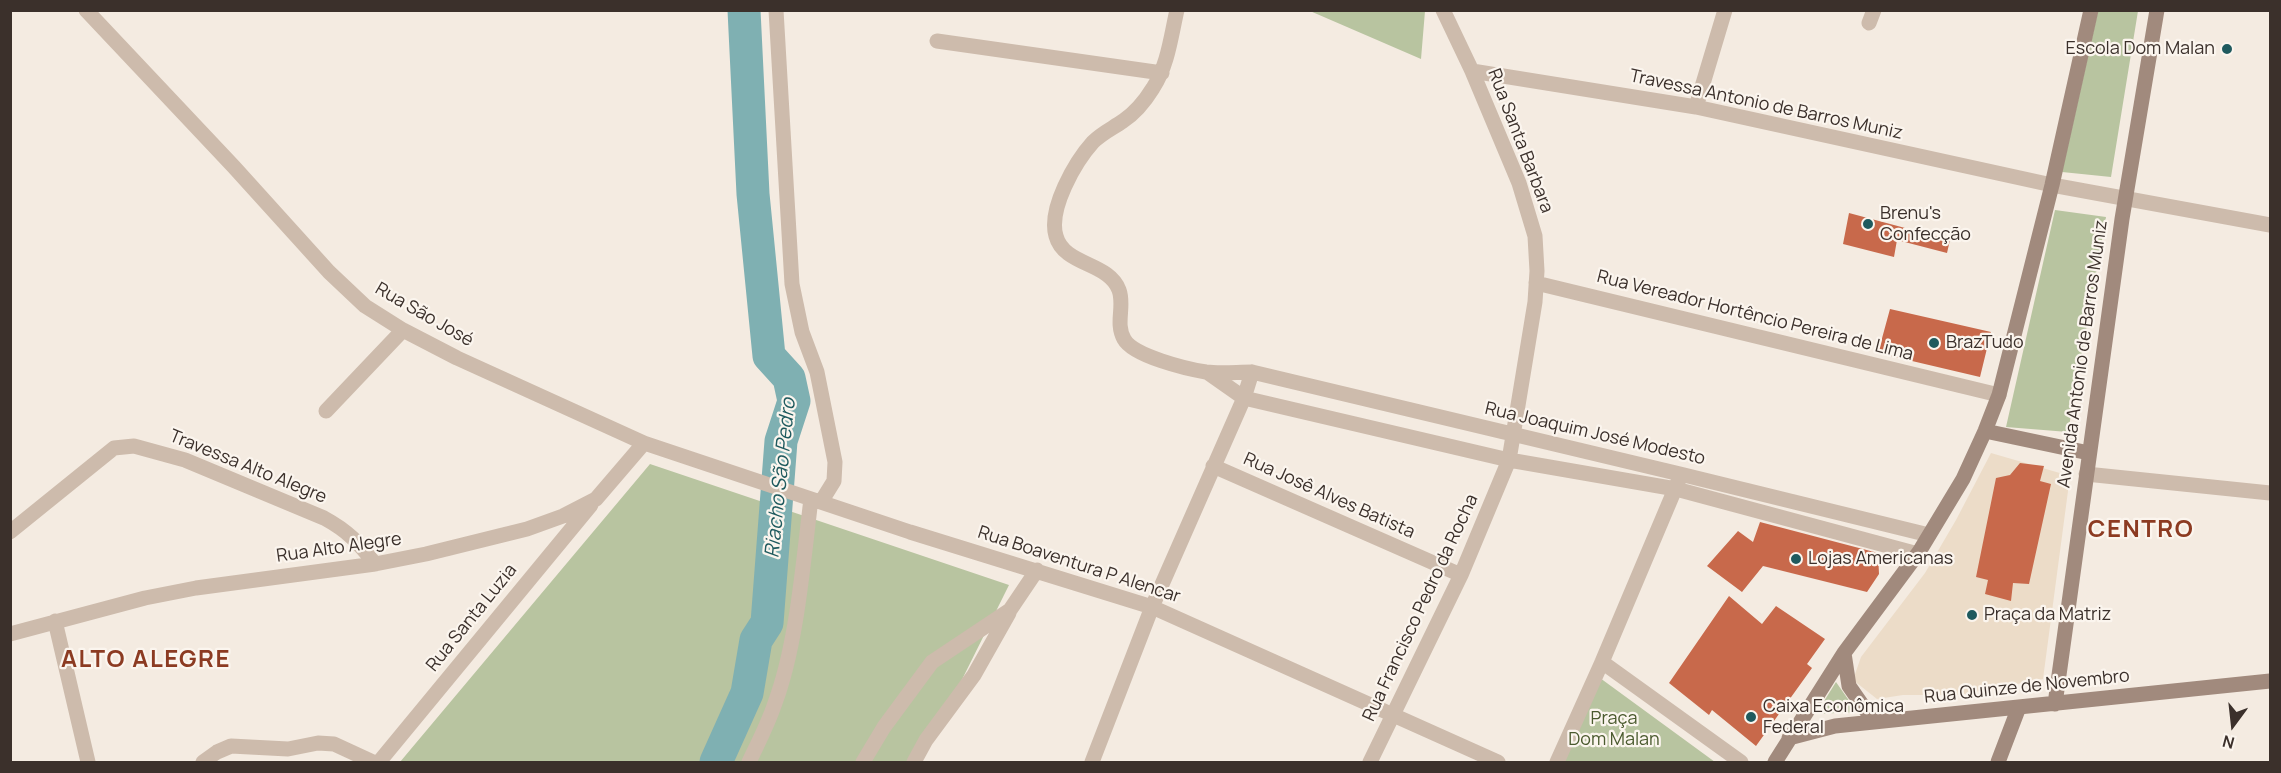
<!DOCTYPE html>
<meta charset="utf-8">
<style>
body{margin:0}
#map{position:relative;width:2281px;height:773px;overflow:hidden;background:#f4ebe1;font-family:Manrope,sans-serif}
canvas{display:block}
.frame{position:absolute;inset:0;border:12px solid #3b302b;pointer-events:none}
.north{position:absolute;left:2203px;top:695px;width:60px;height:60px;-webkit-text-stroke:4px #fbf5ee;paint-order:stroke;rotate:195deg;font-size:16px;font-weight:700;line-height:24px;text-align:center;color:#3b302b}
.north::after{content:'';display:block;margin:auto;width:21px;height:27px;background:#3b302b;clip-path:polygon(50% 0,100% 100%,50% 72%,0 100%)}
</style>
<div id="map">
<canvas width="2281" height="773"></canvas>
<div class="frame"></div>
<div class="north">N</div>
</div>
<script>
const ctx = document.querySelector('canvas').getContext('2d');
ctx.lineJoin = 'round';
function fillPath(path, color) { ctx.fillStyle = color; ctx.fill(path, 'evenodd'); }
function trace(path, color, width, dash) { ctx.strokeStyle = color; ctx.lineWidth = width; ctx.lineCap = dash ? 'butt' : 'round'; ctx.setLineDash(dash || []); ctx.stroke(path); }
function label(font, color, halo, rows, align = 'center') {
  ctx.font = font + ' Manrope,sans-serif'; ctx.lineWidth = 4.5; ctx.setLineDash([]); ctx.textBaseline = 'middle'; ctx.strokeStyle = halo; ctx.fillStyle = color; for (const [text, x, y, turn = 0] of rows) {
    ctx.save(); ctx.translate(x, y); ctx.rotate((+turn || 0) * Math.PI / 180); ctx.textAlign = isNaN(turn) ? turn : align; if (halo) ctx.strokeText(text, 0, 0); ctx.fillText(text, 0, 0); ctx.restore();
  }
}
fillPath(new Path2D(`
 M1310 11H1425L1421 59Z
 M2098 11H2138L2111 177 2062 172Z
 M2055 210 2106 217 2068 432 2006 427Z
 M650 464 1009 585 921 762H400Z
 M1600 678 1715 762H1564Z
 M1836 682 1857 712 1816 714Z`), '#b8c4a0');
fillPath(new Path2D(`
 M1991 453 2070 476 2043 679 1959 695H1903L1877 699 1853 680 1861 657 1925 573 1956 520Z`), '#ecdcc8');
trace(new Path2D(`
 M716 762 747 693 756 640 767 623 781 441 794 401 789 378 769 356 753 194 744 10`), '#7fb0b2', 33);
fillPath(new Path2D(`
 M1849 213 1950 240 1947 253 1897 240 1894 257 1843 244Z
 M1890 309 1991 332 1980 377 1878 353Z
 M2020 463 2044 466 2040 481 2051 484 2029 584 2013 583 2011 601 1985 594 1988 580 1976 577 1996 478 2010 475Z
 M1760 522 1878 553 1879 574 1867 592 1763 566 1742 592 1707 566 1738 531 1753 542Z
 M1729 596 1762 624 1776 606 1825 639 1807 664 1812 668 1756 746 1712 710 1709 715 1669 683Z`), '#c8694b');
trace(new Path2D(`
 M86 10 234 167 329 272 365 306 403 330 457 358 644 443 910 532 1152 607 1498 762
 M776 10 792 284 802 332 817 372 835 462 834 481 821 502
 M1177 10C1171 36 1168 65 1153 88 1145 101 1135 113 1123 121 1113 128 1102 133 1093 142 1075 162 1048 209 1056 236 1064 266 1109 262 1119 290 1125 306 1115 323 1124 339 1133 356 1187 369 1206 372 1221 374 1237 372 1252 372L1680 474 1929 535
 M1869 23 1874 10
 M937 41 1162 73
 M1472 71 1696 107 2052 185 2270 225
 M1696 107 1725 10
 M1536 283 1999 395
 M1207 372 1244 398 1509 460 1676 489 1918 554
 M326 411 403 330
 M1213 466 1461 575
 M2086 474 2270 493
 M10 532 114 448 134 446 185 460 324 518C348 531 359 543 375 564
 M55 621 88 762
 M10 634 145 598 196 588 375 564 426 554 527 529 563 516 596 499 644 443
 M1602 662 1741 762
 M203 762 217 752 231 746 288 749 318 743 334 744 373 762
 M379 762 591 505
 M749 762C758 743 768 724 775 703 797 644 803 563 811 499
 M863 762 884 727 932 662 1010 610 1037 570
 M914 762 926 740 974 675 1009 613
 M1092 762 1152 607 1244 398 1252 372
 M1370 762 1461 575 1509 460 1535 302 1537 271 1535 236 1519 183 1472 71 1443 10
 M1557 762 1602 662 1678 482`), '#cdbbac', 15);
trace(new Path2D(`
 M1985 431 2089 453
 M1844 653 1849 686 1874 722
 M2055 704 2122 219 2157 10
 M1789 738 1835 726 2270 681
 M1775 762 1844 653 1919 552 1963 479 1985 431 1999 395 2052 185 2091 10
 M1998 762 2019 707`), '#a18a7d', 15);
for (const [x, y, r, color] of [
 [2227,49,6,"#1f5a5e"],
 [1868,224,6,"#1f5a5e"],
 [1934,343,6,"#1f5a5e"],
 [1796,559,6,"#1f5a5e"],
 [1972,615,6,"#1f5a5e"],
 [1751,717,6,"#1f5a5e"]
]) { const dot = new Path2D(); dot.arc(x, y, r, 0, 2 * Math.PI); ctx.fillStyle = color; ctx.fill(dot); trace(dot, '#fbf5ee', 2); }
label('18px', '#3b302b', '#fbf5ee', [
 ["Escola Dom Malan",2215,49,"right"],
 ["Brenu's",1880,214],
 ["Confecção",1880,235],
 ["BrazTudo",1946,343],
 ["Lojas Americanas",1808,559],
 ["Praça da Matriz",1984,615],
 ["Caixa Econômica",1763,707],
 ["Federal",1763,728]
], 'left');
label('18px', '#3b302b', '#fbf5ee', [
 ["Travessa Antonio de Barros Muniz",1766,105,12],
 ["Rua Santa Barbara",1520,141,69],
 ["Rua São José",424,315,30],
 ["Rua Vereador Hortêncio Pereira de Lima",1755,316,14],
 ["Avenida Antonio de Barros Muniz",2083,354,-82],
 ["Rua Joaquim José Modesto",1595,434,13],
 ["Travessa Alto Alegre",248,467,22],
 ["Rua Josê Alves Batista",1329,496,24],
 ["Rua Alto Alegre",339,548,-8],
 ["Rua Boaventura P Alencar",1079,565,18],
 ["Rua Francisco Pedro da Rocha",1421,608,-65],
 ["Rua Santa Luzia",472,618,-51],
 ["Rua Quinze de Novembro",2027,687,-6]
]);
label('18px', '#4a5a2e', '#fbf5ee', [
 ["Praça",1614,719],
 ["Dom Malan",1614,740]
]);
label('italic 20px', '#1f5a5e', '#fbf5ee', [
 ["Riacho São Pedro",781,478,-84]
]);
ctx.letterSpacing = '1.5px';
label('bold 24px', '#8c3b22', '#fbf5ee', [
 ["CENTRO",2141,530],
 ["ALTO ALEGRE",146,660]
]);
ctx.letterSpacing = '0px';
</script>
